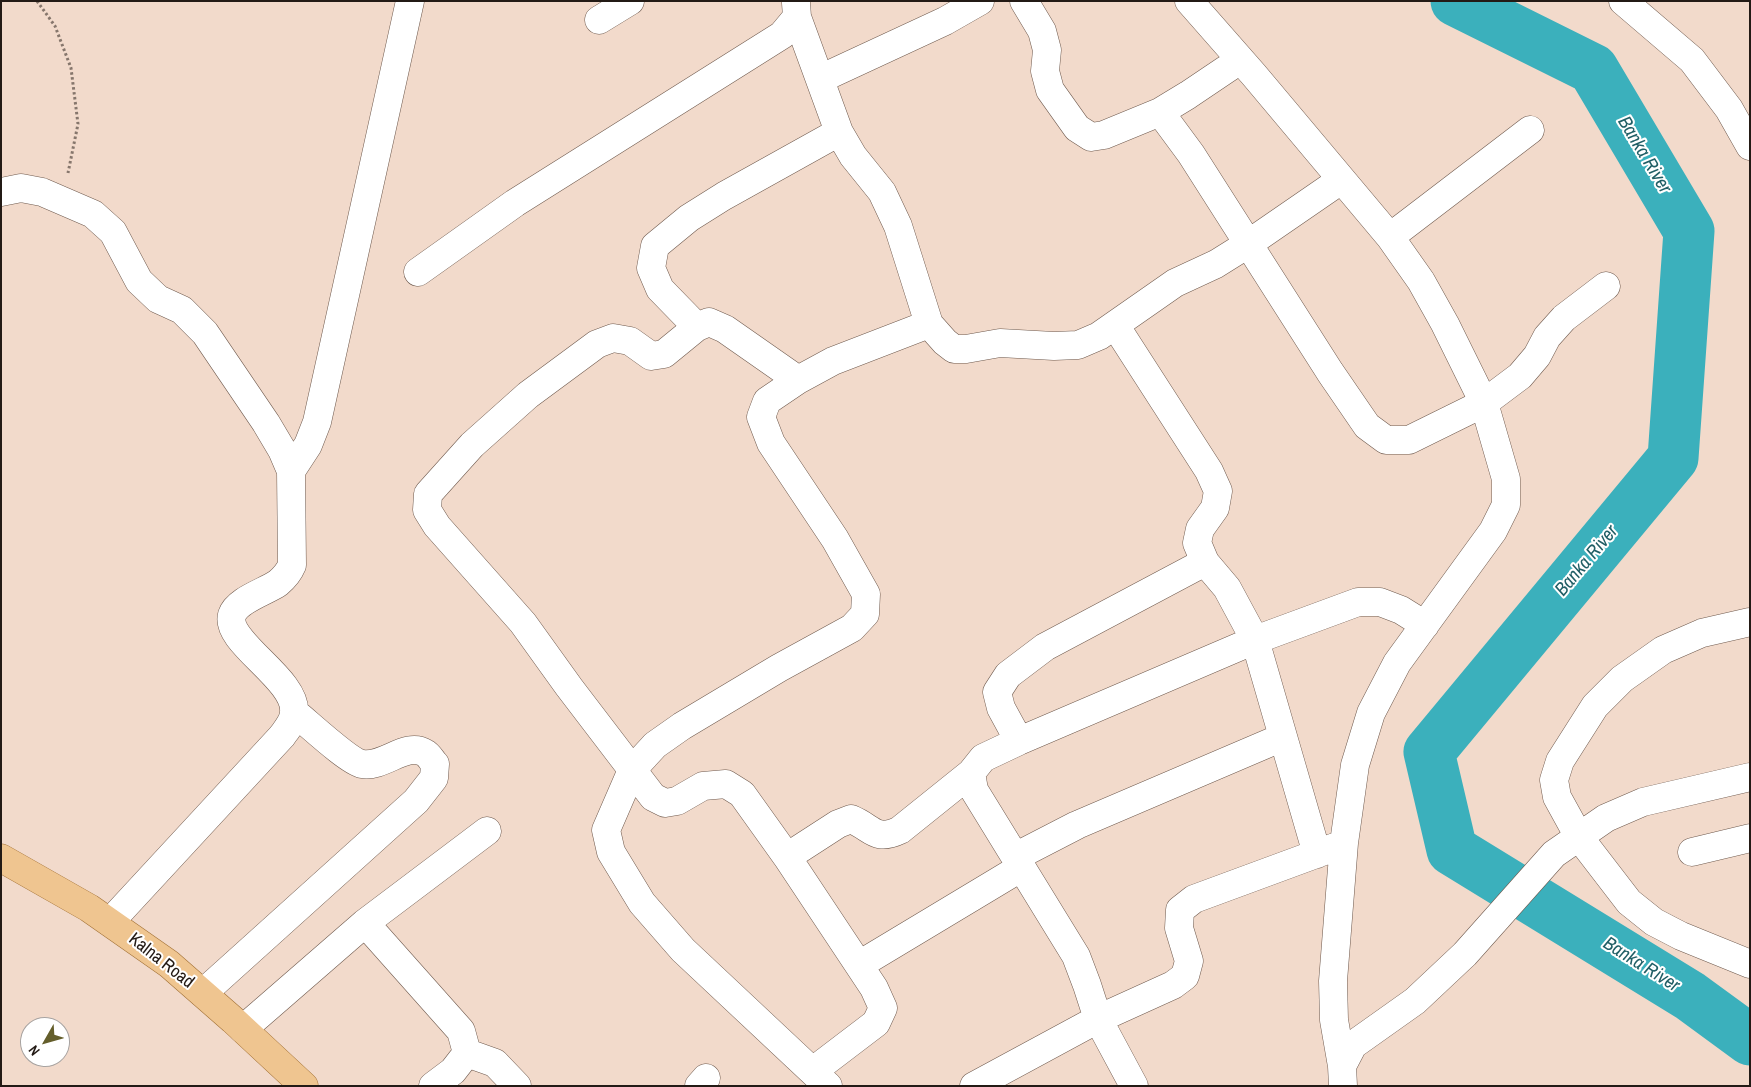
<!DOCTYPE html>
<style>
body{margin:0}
#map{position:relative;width:1751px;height:1087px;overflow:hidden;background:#f2dacb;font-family:"Archivo Narrow",sans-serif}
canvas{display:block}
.frame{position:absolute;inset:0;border:2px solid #231a15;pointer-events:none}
.north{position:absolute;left:20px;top:1017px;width:50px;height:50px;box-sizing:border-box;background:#fff;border:1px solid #a7a3a1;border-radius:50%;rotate:232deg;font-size:14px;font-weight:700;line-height:20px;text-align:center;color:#231a15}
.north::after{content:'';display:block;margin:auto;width:18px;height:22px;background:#645e2b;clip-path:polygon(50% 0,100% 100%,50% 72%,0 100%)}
</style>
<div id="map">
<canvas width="1751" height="1087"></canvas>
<div class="frame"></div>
<div class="north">N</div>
</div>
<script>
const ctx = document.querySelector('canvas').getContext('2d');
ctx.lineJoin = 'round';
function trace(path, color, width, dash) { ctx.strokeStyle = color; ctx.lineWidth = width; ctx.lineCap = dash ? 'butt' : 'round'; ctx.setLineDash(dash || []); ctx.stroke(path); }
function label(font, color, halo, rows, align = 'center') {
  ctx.font = font + ' "Archivo Narrow",sans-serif'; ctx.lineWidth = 4; ctx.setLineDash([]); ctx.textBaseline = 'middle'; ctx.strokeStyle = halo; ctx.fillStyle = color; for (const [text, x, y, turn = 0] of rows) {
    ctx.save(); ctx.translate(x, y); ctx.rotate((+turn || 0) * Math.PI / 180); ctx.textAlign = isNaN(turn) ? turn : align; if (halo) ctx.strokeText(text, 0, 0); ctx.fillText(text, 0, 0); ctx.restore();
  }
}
trace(new Path2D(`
 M1456 1 1593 69 1689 231 1673 458 1429 752 1452 850 1690 996 1750 1040`), '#3bb0bc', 51);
const minor = new Path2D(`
 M1024 1 1042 31 1047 50 1045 71 1050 90 1077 128 1091 137 1104 135 1160 112 1188 95 1240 60
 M1189 1 1254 75 1390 237 1421 281 1445 324 1484 403 1506 479V505L1493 531 1397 663 1371 713 1355 765 1344 843 1333 981 1334 1020 1342 1066
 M1623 1 1692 60 1729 109 1750 146
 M797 17 839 132 853 156 882 192 898 226 929 324 945 342 954 349H966L1000 343 1054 346 1078 345 1099 336 1175 283 1216 264 1248 244 1341 180
 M599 20 630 1
 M820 79 945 21 980 1
 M1160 112 1191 154 1330 372 1367 426 1386 440H1409L1484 403 1520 376 1537 356 1547 337 1564 318 1606 286
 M1 192 21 188 42 192 93 214 113 232 139 281 158 299 182 310 205 333 266 423 282 450 291 471 292 565C289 572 284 578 278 583 265 592 237 600 232 615 224 642 297 679 294 712 294 721 287 729 282 736L110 922
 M1390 237 1530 130
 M418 272 515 203 782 35 797 17 796 3
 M1115 325 1209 471 1218 491 1215 508 1200 529 1197 543 1205 562 1227 588 1255 640 1317 854
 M697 327 660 289 651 268 655 246 689 218 724 196 839 132
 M798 380 725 329 709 322 697 327 664 354 651 356 630 341 613 338 597 344 528 395 472 445 428 494 427 510 437 526 523 623 569 687 653 797 665 803 677 801 703 786 726 784 742 794 787 857 874 988 883 1008 876 1023 813 1071
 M291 471 308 445 317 422 410 1
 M1750 622 1702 633 1663 650 1622 679 1595 706 1560 761 1554 780 1557 797 1579 837 1629 902 1654 922 1681 936 1750 964
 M1019 741 1001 708 997 692 1008 675 1045 647 1205 562
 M1692 852 1750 838
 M787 857 838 824 851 819C873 828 875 842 900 830L971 773
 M1015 857 1077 825 1283 737
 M365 923 461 1031 467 1053 453 1071 433 1086
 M859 965 1022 867
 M203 993 416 801 434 778 435 764C432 761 429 755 425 753 406 741 384 768 362 764 348 761 308 723 294 712
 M243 1029 365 923 487 831
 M467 1053 495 1063 517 1086
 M699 1086 706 1078
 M828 1086 683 950 642 903 611 852 606 830 632 770 655 745 682 726 779 668 852 628 865 614 866 594 835 539 771 443 761 417 767 401 798 380 833 361 929 324
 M974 1086 1098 1019 1173 985 1185 976 1189 961 1179 928 1180 910 1194 899 1335 847
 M1134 1086 1098 1019 1087 985 1076 956 974 790 971 773 983 758 1019 741 1255 640 1358 602H1380L1401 610 1425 625
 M1343 1086 1342 1066 1353 1045 1415 1001 1465 954 1554 854 1606 818 1643 802 1750 777`);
const primary = new Path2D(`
 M1 858 89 908 169 964 233 1020 304 1086`);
trace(minor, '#6f5a4e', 29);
trace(primary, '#a17035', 29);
trace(new Path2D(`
 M37 1 55 26 71 68 78 124 68 173`), '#86766c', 3, [2.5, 2.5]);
trace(minor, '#fff', 28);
trace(primary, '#efc590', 28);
label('18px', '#231a15', '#fff', [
 ["Kalna Road",161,961,38]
]);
label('italic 19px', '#215f66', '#fff', [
 ["Banka River",1644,155,59],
 ["Banka River",1587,561,-50],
 ["Banka River",1641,965,32]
]);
</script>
